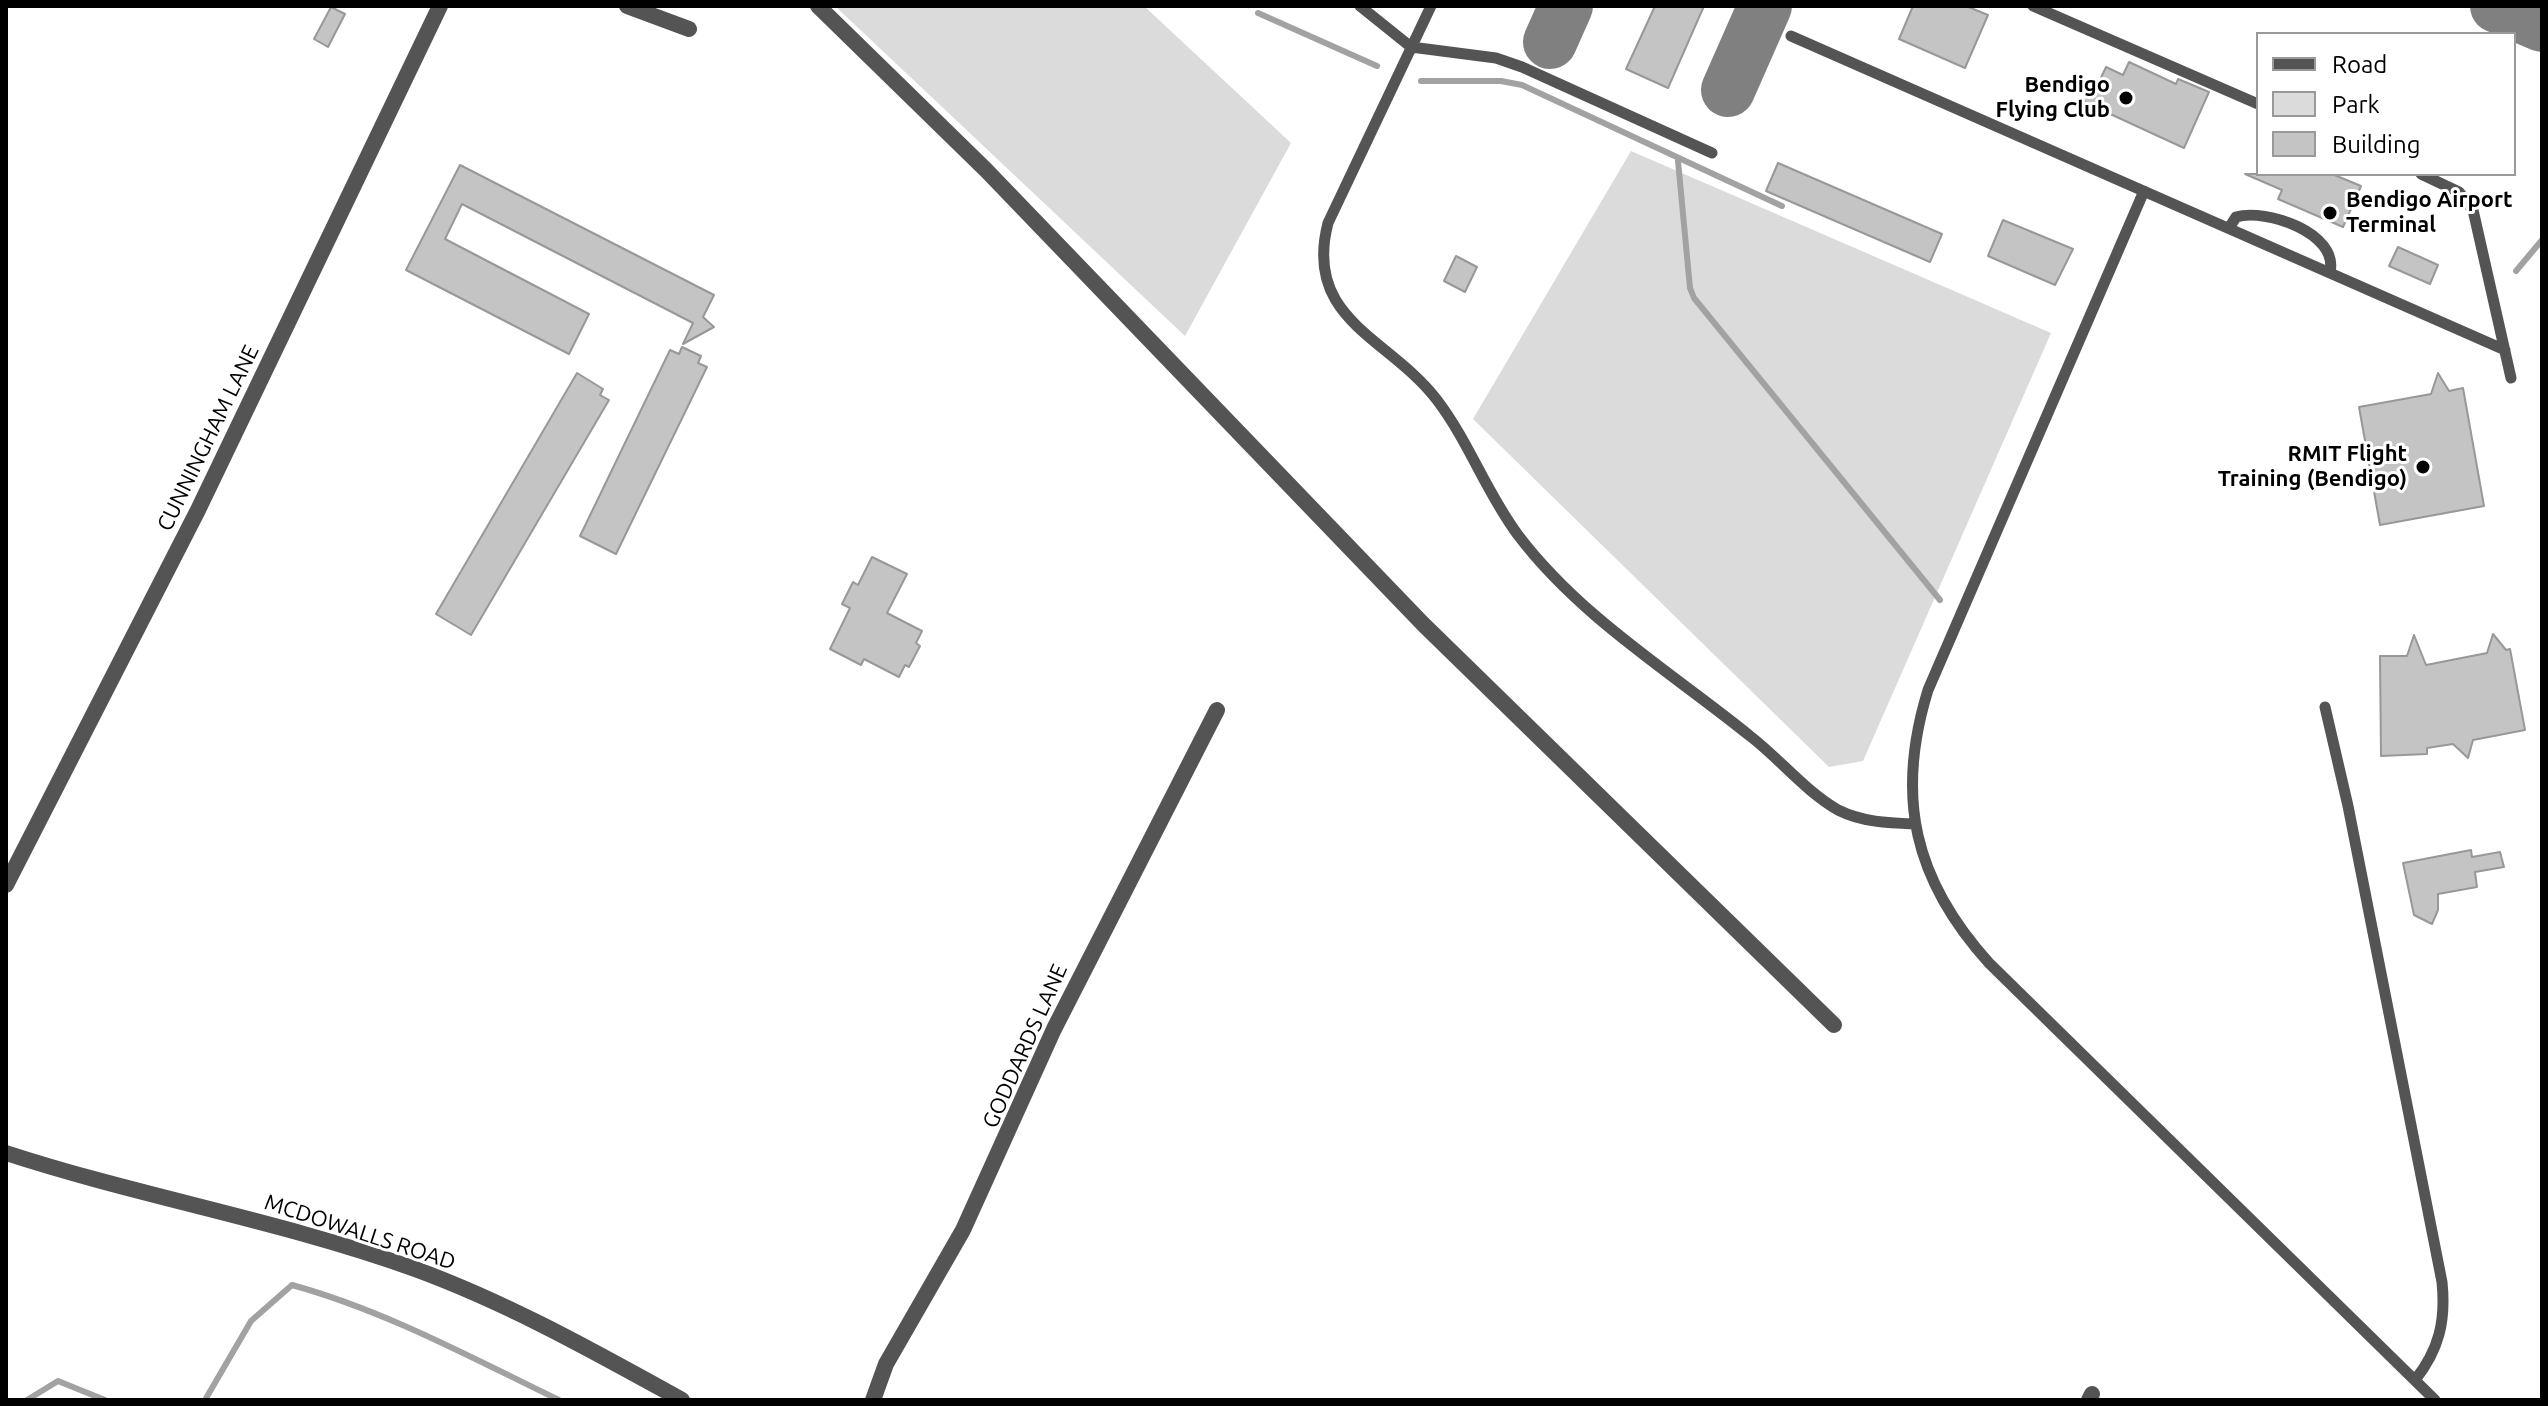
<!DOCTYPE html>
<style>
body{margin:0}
#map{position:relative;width:2548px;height:1406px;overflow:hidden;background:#fff;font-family:Ubuntu,sans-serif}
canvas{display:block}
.frame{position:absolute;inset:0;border:8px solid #000;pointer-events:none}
.legend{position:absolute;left:2256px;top:32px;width:260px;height:144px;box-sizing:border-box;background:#fff;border:2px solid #999;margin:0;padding:10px 14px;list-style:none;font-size:24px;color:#000}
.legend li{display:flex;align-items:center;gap:16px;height:40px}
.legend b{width:40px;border:2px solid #999}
</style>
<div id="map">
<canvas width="2548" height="1406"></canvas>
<div class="frame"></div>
<ul class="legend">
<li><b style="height:10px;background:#545454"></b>Road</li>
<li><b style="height:22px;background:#dbdbdb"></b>Park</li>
<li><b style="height:22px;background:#c4c4c4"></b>Building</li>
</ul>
</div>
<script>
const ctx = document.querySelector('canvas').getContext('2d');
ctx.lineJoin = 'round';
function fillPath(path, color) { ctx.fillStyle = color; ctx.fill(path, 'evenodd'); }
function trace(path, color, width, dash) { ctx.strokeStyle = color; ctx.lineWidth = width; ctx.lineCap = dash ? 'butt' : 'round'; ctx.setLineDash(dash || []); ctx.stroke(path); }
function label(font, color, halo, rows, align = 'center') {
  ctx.font = font + ' Ubuntu,sans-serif'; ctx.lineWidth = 6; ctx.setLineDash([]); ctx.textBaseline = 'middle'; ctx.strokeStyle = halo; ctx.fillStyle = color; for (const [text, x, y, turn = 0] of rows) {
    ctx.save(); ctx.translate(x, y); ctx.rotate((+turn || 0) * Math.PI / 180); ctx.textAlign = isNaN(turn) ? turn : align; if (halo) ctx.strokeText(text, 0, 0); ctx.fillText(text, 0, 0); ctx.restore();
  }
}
fillPath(new Path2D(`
 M835 6H1144L1291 143 1185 336Z
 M1631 151 2051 333 1863 761 1829 767 1473 419Z`), '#dbdbdb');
trace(new Path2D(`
 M1258 13 1377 66
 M1421 81H1501L1522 85 1782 206
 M1678 161 1690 288 1694 298 1940 600
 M2516 271 2542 240
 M27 1400 58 1381 105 1400
 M205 1400 251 1321 292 1285C386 1311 472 1358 559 1400`), '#a2a2a2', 6);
trace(new Path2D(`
 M2497 6 2542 25
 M1550 42 1566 6
 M1728 90 1765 6`), '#808080', 54);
const building = new Path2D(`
 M1655 6H1704L1668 88 1626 69Z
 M1913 6H1966L1988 15 1965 68 1899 39Z
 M331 7 345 14 328 47 314 39Z
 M2129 62 2176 84 2178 79 2209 92 2184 148 2082 101 2092 81 2098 84 2106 67 2123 75Z
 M1778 163 1942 234 1930 262 1766 191Z
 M460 165 714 295 703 317 714 327 683 344 693 323 462 204 445 239 589 314 569 354 406 270Z
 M2245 174H2332L2361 186 2343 227 2278 199 2282 190Z
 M2003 220 2073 249 2055 285 1988 256Z
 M2398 247 2438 265 2430 284 2389 266Z
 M1456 256 1477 267 1465 292 1444 281Z
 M682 347 701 356 698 363 707 367 616 554 580 536 670 350 679 354Z
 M577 373 603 389 600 395 609 400 471 635 436 614Z
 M2438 373 2449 391 2463 388 2484 506 2380 525 2359 407 2431 394Z
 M872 557 907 574 887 613 922 631 916 643 920 646 909 667 905 665 899 677 864 659 861 665 830 649 850 608 842 604 853 582 858 585Z
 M2493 634 2506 650 2510 649 2525 730 2473 740 2468 758 2453 744 2427 748V754L2381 756 2380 656H2407L2414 635 2426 665 2487 653Z
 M2471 850 2472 857 2500 852 2504 867 2475 872 2477 887 2438 894V910L2432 924 2414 915 2403 863Z`);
fillPath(building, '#c4c4c4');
trace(building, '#989898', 2);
trace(new Path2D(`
 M1360 6 1411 47 1496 58 1522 67 1712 153
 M1431 6 1328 223C1303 320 1389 337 1437 400 1469 442 1486 492 1518 535 1580 617 1671 672 1750 736 1780 759 1805 791 1838 810 1862 822 1888 823 1914 824
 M2033 6 2258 104
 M1791 36 2505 350
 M2421 174 2459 192 2473 210 2511 378
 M2144 191 1928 690C1895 797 1914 880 1989 963L2435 1400
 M2229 228 2236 217C2266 208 2339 233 2330 272
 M2325 707 2348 806 2442 1282C2446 1321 2439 1350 2415 1380`), '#545454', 11);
trace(new Path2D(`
 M627 6 689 29
 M818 6 986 170 1423 624 1834 1025
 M6 885 198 510 440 6
 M6 1153C141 1197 282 1221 415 1269 508 1303 595 1352 682 1400
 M873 1400 886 1364 963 1230 1054 1029 1217 710
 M2089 1400 2092 1394`), '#545454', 16);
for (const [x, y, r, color] of [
 [2126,98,8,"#000"],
 [2330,213,8,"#000"],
 [2423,467,8,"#000"]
]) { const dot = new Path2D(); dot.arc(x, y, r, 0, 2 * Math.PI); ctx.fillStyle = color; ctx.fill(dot); trace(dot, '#fff', 3); }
label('bold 22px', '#000', '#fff', [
 ["Bendigo",2110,85],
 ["Flying Club",2110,110],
 ["Bendigo Airport",2346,200,"left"],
 ["Terminal",2346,225,"left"],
 ["RMIT Flight",2407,454],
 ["Training (Bendigo)",2407,479]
], 'right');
label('22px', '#000', '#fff', [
 ["CUNNINGHAM LANE",208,438,-64],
 ["GODDARDS LANE",1025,1046,-66],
 ["MCDOWALLS ROAD",360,1232,18]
]);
</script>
